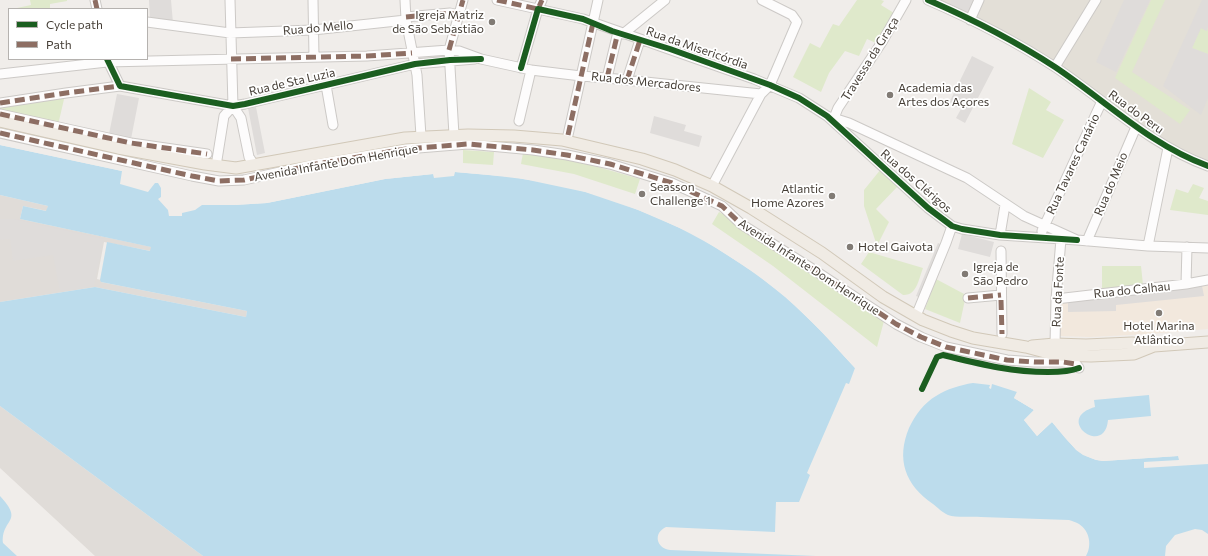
<!DOCTYPE html>
<meta charset="utf-8">
<style>
body{margin:0}
#map{position:relative;width:1208px;height:556px;overflow:hidden;background:#f0edea;font-family:Commissioner,sans-serif}
canvas{display:block}
.legend{position:absolute;left:8px;top:8px;width:140px;height:52px;box-sizing:border-box;background:#fff;border:1px solid #b5b2af;margin:0;padding:5px 7px;list-style:none;font-size:12px;color:#453e36}
.legend li{display:flex;align-items:center;gap:8px;height:20px}
.legend b{width:20px;border:1px solid #b5b2af}
</style>
<div id="map">
<canvas width="1208" height="556"></canvas>
<ul class="legend">
<li><b style="height:5px;background:#1b5e20"></b>Cycle path</li>
<li><b style="height:5px;background:#8d6e63"></b>Path</li>
</ul>
</div>
<script>
const ctx = document.querySelector('canvas').getContext('2d');
ctx.lineJoin = 'round';
function fillPath(path, color) { ctx.fillStyle = color; ctx.fill(path, 'evenodd'); }
function trace(path, color, width, dash) { ctx.strokeStyle = color; ctx.lineWidth = width; ctx.lineCap = dash ? 'butt' : 'round'; ctx.setLineDash(dash || []); ctx.stroke(path); }
function label(font, color, halo, rows, align = 'center') {
  ctx.font = font + ' Commissioner,sans-serif'; ctx.lineWidth = 3.5; ctx.setLineDash([]); ctx.textBaseline = 'middle'; ctx.strokeStyle = halo; ctx.fillStyle = color; for (const [text, x, y, turn = 0] of rows) {
    ctx.save(); ctx.translate(x, y); ctx.rotate((+turn || 0) * Math.PI / 180); ctx.textAlign = isNaN(turn) ? turn : align; if (halo) ctx.strokeText(text, 0, 0); ctx.fillText(text, 0, 0); ctx.restore();
  }
}
fillPath(new Path2D(`
 M932 0H1208V165L1147 133 1054 64Z`), '#e3dfd7');
fillPath(new Path2D(`
 M1207 282 1208 287V329L1150 334 1090 337 1058 336 1059 300Z`), '#f2e8dd');
fillPath(new Path2D(`
 M0 195 48 206 47 211 23 206 20 219 152 247 151 251 104 242 97 279 101 280V282L247 311 246 317 95 287 0 302Z
 M0 406 203 556H95L0 468Z`), '#e0dcd8');
fillPath(new Path2D(`
 M30 0H67V1L50 4V9H17V8L31 5Z
 M857 0H881L884 1 881 5 894 13 876 43 867 39 859 56 845 51 829 73 821 92 793 77 810 43 820 48 833 24 839 26Z
 M1151 0H1165L1132 72 1190 110 1180 124 1115 78Z
 M1208 27V54L1192 48 1201 28 1206 31Z
 M1029 88 1051 102 1046 110 1064 120 1043 158 1012 144Z
 M65 95 58 125 0 113V106Z
 M463 150 494 152 493 165 463 163Z
 M523 153 577 161 640 179 635 194 574 174 521 164Z
 M881 169 898 186 876 209 889 222 877 246 864 206V190Z
 M1193 184 1204 188 1199 198 1208 201V215L1170 210 1176 189 1188 193Z
 M719 212 741 224 884 321 877 347 773 266 712 224Z
 M869 252 923 268C919 278 917 296 903 295L861 264Z
 M1102 266H1141L1143 285 1102 290Z
 M936 279 966 295 960 323 925 309Z`), '#dfe9cb');
fillPath(new Path2D(`
 M149 0H171L173 23 150 21Z
 M951 0H976L969 16 949 6Z
 M1124 0H1150L1116 72 1096 62Z
 M1202 0H1208V27L1207 31 1201 28 1192 48 1208 54V98L1201 115 1163 86Z
 M972 56 994 67 965 123 956 118 961 109 949 103Z
 M117 94 139 98 131 139 109 134Z
 M256 107 265 153 257 155 248 108Z
 M654 116 686 125 684 131 702 136 699 147 650 133Z
 M0 219H14L104 239 94 286 60 292 53 255 13 261 10 239 0 240Z
 M962 234 994 242 990 257 958 249Z
 M938 243 944 246 921 298 916 296Z
 M1202 286 1204 296 1116 305V311L1068 312V301Z`), '#dfdcda');
fillPath(new Path2D(`
 M0 145 122 171 120 184 148 192 155 183H158L161 188V197L158 199 168 210 169 216H182V213L195 210 202 205H234L267 203 385 179 433 174 434 178 454 176 455 172C499 176 543 179 586 192 659 213 727 248 785 297 811 319 833 344 855 368L849 384 846 383 807 473 810 475 799 502H776L775 532 666 527C653 533 656 548 670 550L816 556H203L0 406V302L95 287 246 317 247 311 101 282 100 280 107 242 150 251 151 247 20 219 23 206 46 211 48 206 0 195Z
 M973 383 990 385 989 388 991 389 992 384 1017 392 1014 398 1034 410 1024 420 1037 436 1052 422C1067 440 1079 458 1103 461L1178 456 1179 460 1144 462V468L1208 464V534L1202 530 1195 529 1175 535 1166 546 1165 556H1086C1092 546 1090 531 1079 524 1076 522 1072 521 1069 520 1040 519 1010 518 981 517 972 516 956 518 948 515 943 513 937 507 933 504 905 485 896 459 909 428 915 415 924 403 936 396 947 389 960 385 973 383Z
 M1149 395 1151 416 1108 420C1105 458 1053 419 1095 407L1094 400Z
 M0 496C25 523 1 518 3 543L17 556H0Z`), '#bcdcec');
fillPath(new Path2D(`
 M0 143 122 169V171L0 145Z
 M455 170 514 175 586 190 639 208 697 234 756 271 787 296 823 330 856 366 855 368 822 332 786 297 755 273 696 235 638 210 585 192 514 177 455 172Z
 M433 172V174L385 179 267 203 234 205H202L203 203H234L266 201 385 177Z
 M1018 390 1019 392 1017 397 1036 409V411L1027 420 1037 433 1053 420 1077 448 1091 456 1103 459 1178 454V456L1103 461 1096 460 1083 455 1076 450 1052 422 1037 436 1024 420 1034 410 1014 398Z`), '#f0edea');
const minor = new Path2D(`
 M95 0 97 9
 M230 0 233 106 241 118 249 157 254 165
 M313 0 314 57
 M405 0 406 20 417 75 421 136
 M497 0 583 19 754 79 799 98 827 116 928 208 952 226 962 229 1000 235 1077 240
 M928 0C972 19 1015 41 1055 67 1106 101 1150 145 1208 166
 M406 17 450 13 459 15
 M970 20 979 0
 M147 22 230 33 313 30 406 20
 M623 34 665 0
 M107 59 120 86
 M1055 67 1096 0
 M521 68 538 9 542 0
 M0 74 107 62 367 56 449 50 459 51 481 59 531 70 581 76 607 78 761 94
 M607 78 618 32
 M627 80 640 40
 M326 85 333 125
 M0 103 66 93 120 86 233 106 245 104 415 64 475 59
 M0 114 131 143 207 154
 M830 117 849 123 967 178 1024 216 1077 240 1148 246 1208 248
 M834 118 838 108 882 42 906 0
 M519 121 531 70
 M0 133 192 176 219 181 244 180 316 164 406 149 468 144 533 150 567 155 610 164 672 183 722 206 741 224 811 268 896 324 921 337 946 347 1007 360 1034 362H1063L1076 364 1079 368
 M454 135 449 50 463 0
 M568 135 598 0
 M216 166 224 116 233 106
 M712 186 761 94 770 85 797 22 792 15 762 0
 M1042 231 1102 101
 M1000 235 1005 205
 M1087 241 1136 127
 M1148 246 1168 148
 M1001 251 1002 334
 M1186 284 1187 247
 M968 298 1001 295
 M1056 299 1186 284 1208 280
 M916 316 946 243 952 226
 M1055 344 1056 299 1061 239`);
const major = new Path2D(`
 M0 121 118 148 205 164 236 168 405 138 468 135 514 136 562 140 642 159 675 170 712 186 751 208 822 253 883 297 923 320 951 331 973 338 1026 347 1056 355 1091 356 1134 354 1154 346
 M1032 346 1055 344 1086 345 1132 343 1154 346 1208 342`);
trace(minor, '#ccc9c6', 11);
trace(major, '#d1c8b8', 13);
trace(minor, '#fdfcfc', 9);
trace(major, '#f0ebe4', 11);
trace(new Path2D(`
 M95 0 97 9
 M497 0 538 9 542 0
 M406 17 450 13 459 15
 M449 50 463 0
 M231 59 367 56 412 53
 M607 78 618 32
 M627 80 640 40
 M0 103 66 93 120 86
 M0 114 131 143 207 154
 M0 133 192 176 219 181 244 180 316 164 406 149 468 144 533 150 567 155 610 164 672 183 722 206 741 224 811 268 896 324 921 337 946 347 1007 360 1034 362H1063L1076 364 1079 368 1077 369
 M568 135 593 23
 M968 298 1001 295
 M1001 300 1002 334`), '#8d6e63', 5, [10, 5]);
trace(new Path2D(`
 M928 0C972 19 1015 41 1055 67 1106 101 1150 145 1208 166
 M107 59 120 86 233 106 245 104 415 64 450 60 481 59
 M521 68 538 9 583 19 612 31 670 49 770 85 799 98 827 116 928 208 952 226 962 229 1000 235 1077 240
 M922 389 937 357 943 355C980 364 1010 372 1048 372 1058 372 1069 372 1079 368`), '#1b5e20', 6);
for (const [x, y, r, color] of [
 [492,22,4,"#817b75"],
 [890,95,4,"#817b75"],
 [642,194,4,"#817b75"],
 [832,196,4,"#817b75"],
 [850,247,4,"#817b75"],
 [965,274,4,"#817b75"],
 [1159,313,4,"#817b75"]
]) { const dot = new Path2D(); dot.arc(x, y, r, 0, 2 * Math.PI); ctx.fillStyle = color; ctx.fill(dot); trace(dot, '#fff', 1.5); }
label('12px', '#453e36', '#fff', [
 ["Igreja Matriz",484,15,"right"],
 ["de São Sebastião",484,29,"right"],
 ["Academia das",898,88],
 ["Artes dos Açores",898,102],
 ["Seasson",650,187],
 ["Challenge 1",650,201],
 ["Atlantic",824,189,"right"],
 ["Home Azores",824,203,"right"],
 ["Hotel Gaivota",858,247],
 ["Igreja de",973,267],
 ["São Pedro",973,281],
 ["Hotel Marina",1159,326,"center"],
 ["Atlântico",1159,340,"center"]
], 'left');
label('12px', '#453e36', '#fff', [
 ["Rua do Mello",318,28,-5],
 ["Rua da Misericórdia",697,48,19],
 ["Travessa da Graça",870,59,-58],
 ["Rua de Sta Luzia",292,82,-13],
 ["Rua dos Mercadores",646,82,6],
 ["Rua do Peru",1136,112,36],
 ["Avenida Infante Dom Henrique",336,163,-10],
 ["Rua Tavares Canário",1073,164,-65],
 ["Rua dos Clérigos",916,181,41],
 ["Rua do Meio",1111,184,-67],
 ["Avenida Infante Dom Henrique",809,267,33],
 ["Rua do Calhau",1132,290,-6],
 ["Rua da Fonte",1058,292,-87]
]);
</script>
